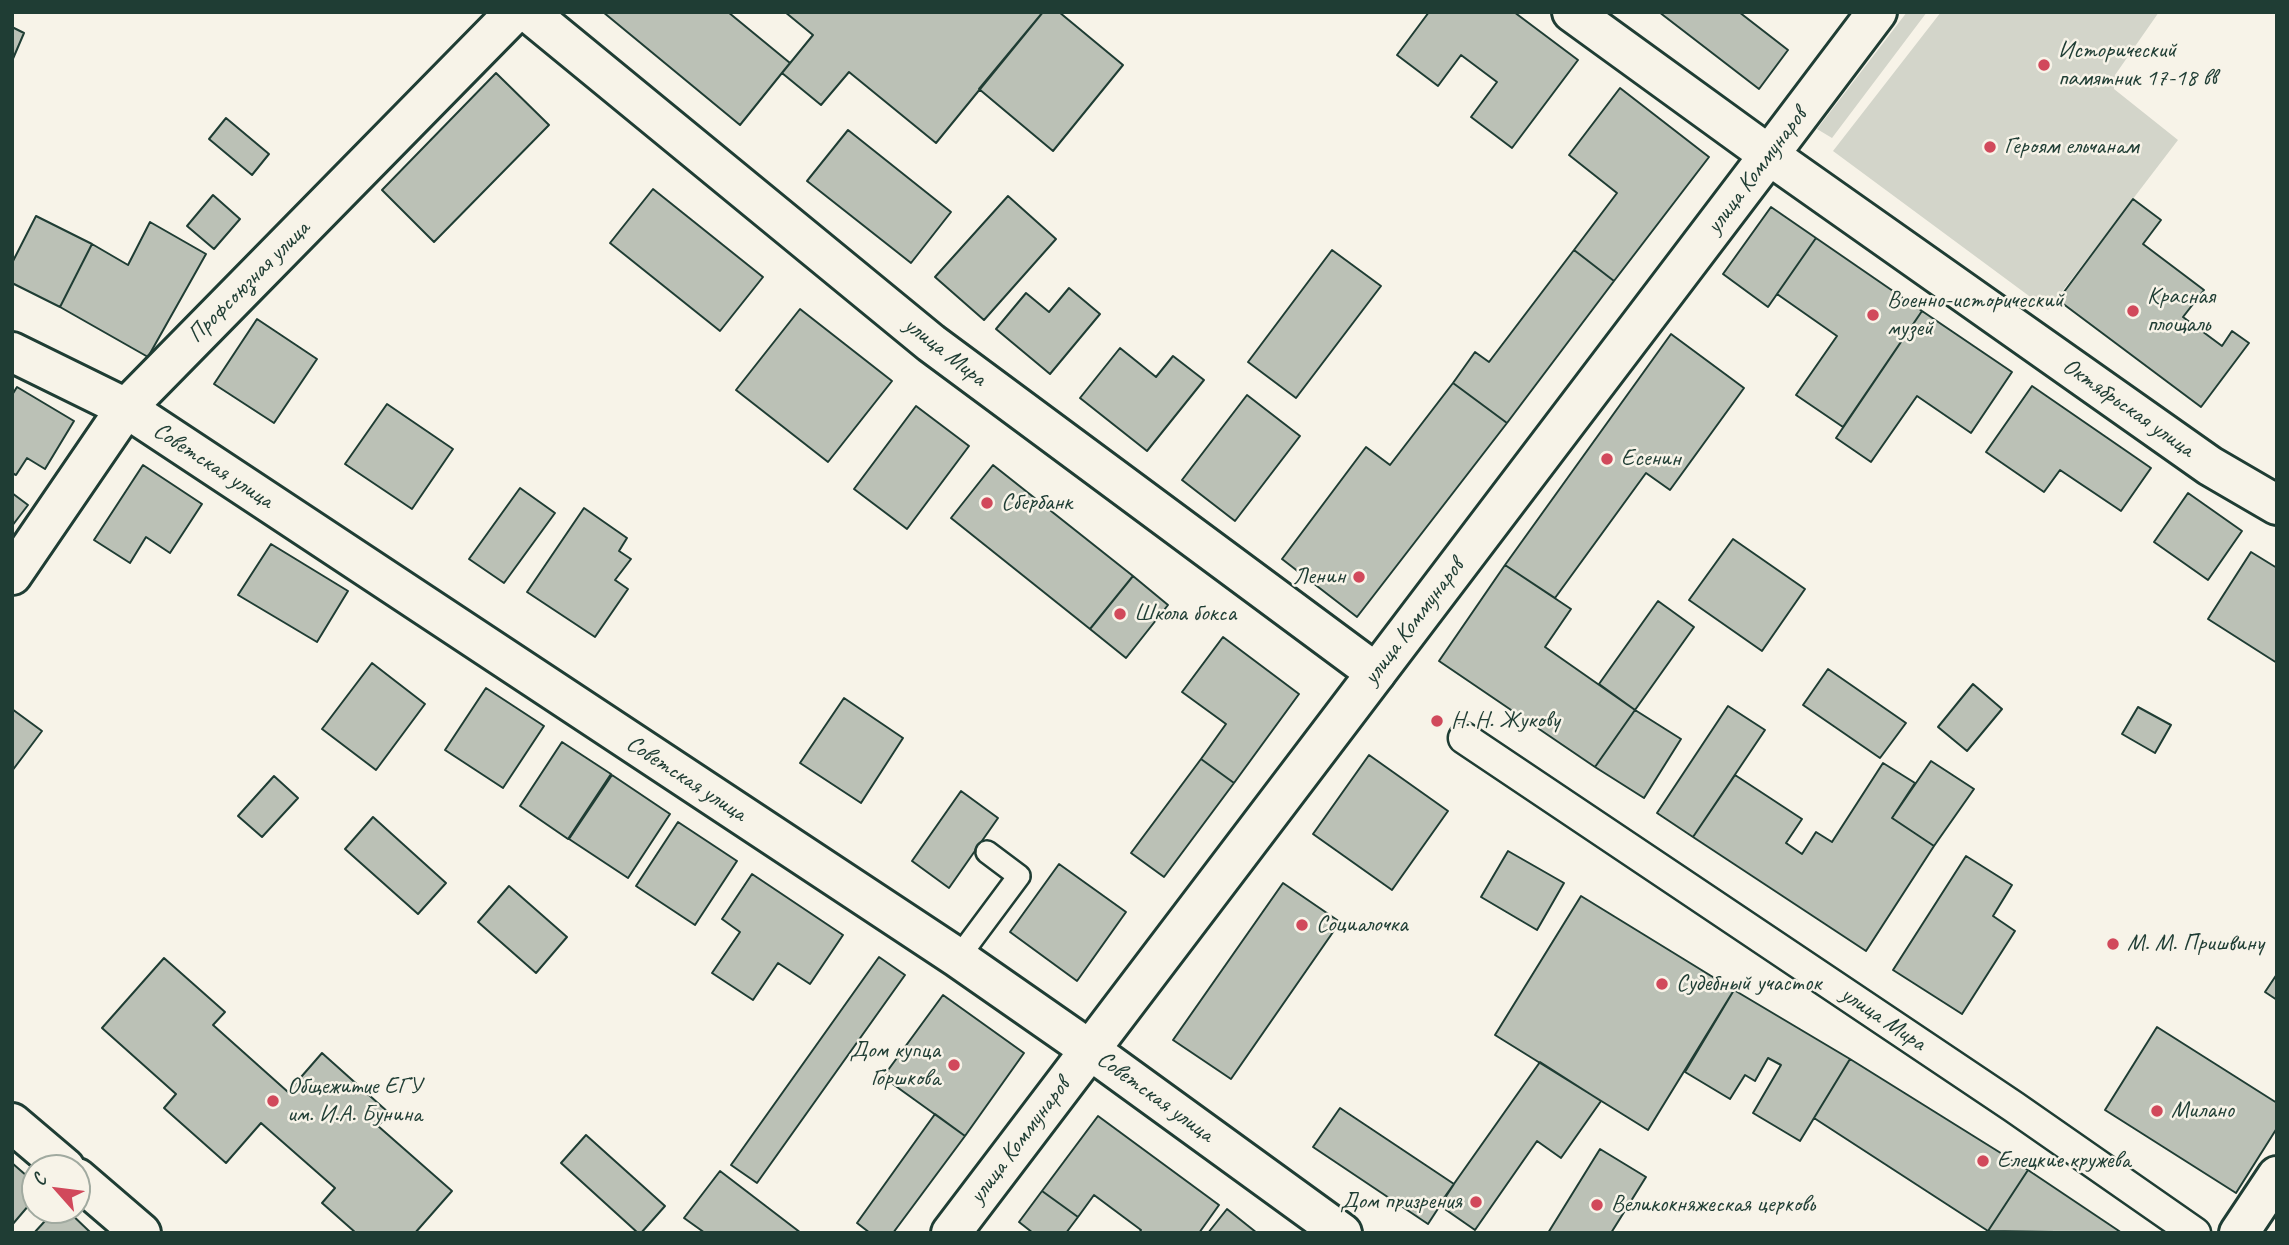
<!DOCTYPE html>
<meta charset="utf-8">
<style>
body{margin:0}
#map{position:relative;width:2289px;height:1245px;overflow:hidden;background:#f7f3e8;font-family:Caveat,sans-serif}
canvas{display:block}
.frame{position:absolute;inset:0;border:14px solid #1f3d34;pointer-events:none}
.north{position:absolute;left:21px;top:1154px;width:70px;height:70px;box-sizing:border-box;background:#f7f3e8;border:2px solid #a1aaa0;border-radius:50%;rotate:298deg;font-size:19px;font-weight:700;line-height:28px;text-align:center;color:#1f3d34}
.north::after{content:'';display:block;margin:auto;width:24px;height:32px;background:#d1495b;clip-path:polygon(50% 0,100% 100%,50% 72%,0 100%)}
</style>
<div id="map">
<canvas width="2289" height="1245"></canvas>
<div class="frame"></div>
<div class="north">С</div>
</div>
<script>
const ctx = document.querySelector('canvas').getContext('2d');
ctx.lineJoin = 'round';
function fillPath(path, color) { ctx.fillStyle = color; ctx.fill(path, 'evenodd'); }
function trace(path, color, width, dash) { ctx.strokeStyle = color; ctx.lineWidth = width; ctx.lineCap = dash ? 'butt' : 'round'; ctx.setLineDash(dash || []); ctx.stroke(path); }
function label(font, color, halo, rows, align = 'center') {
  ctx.font = font + ' Caveat,sans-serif'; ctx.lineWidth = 5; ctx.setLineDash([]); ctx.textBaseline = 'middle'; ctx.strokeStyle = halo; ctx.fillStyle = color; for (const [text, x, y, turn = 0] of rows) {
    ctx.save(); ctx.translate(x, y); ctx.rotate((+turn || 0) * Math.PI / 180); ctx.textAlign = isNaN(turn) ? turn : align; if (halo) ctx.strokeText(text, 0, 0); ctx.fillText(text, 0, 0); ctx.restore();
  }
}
fillPath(new Path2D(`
 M1907 12H1927L1832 138 1817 129Z
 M1941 12H2159L2115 75 2114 89 2178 140 2048 310 1833 151Z`), '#d3d5ca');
const building = new Path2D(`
 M603 12H728L790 63 740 125Z
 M785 12H1043L936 143 849 72 821 105 782 73 813 35Z
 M1043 12H1059L1123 65 1053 151 979 89Z
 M1429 12H1514L1578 60 1512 148 1471 117 1497 82 1461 55 1438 86 1397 55Z
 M1659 12H1739L1788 50 1759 89Z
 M12 27 24 33 12 61Z
 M496 73 549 125 434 242 382 190Z
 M1620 88 1709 157 1614 281 1574 250 1617 193 1569 155Z
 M226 118 269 154 252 175 209 139Z
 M848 130 951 212 911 263 807 181Z
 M653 189 763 277 720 331 610 243Z
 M213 195 240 219 214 249 187 226Z
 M1008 196 1056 239 984 320 935 277Z
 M2133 199 2161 220 2143 244 2204 290 2183 317 2222 346 2232 331 2249 343 2201 407 2058 300Z
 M1771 207 1816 238 1768 307 1723 274Z
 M36 216 92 244 60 307 12 283V263Z
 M150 222 206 254 148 357 60 307 92 244 128 265Z
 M1816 238 1922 311 1843 427 1796 395 1837 336 1777 294Z
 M1332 250 1381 286 1296 398 1248 362Z
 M1574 250 1614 281 1507 423 1453 383 1475 352 1489 362Z
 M1069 288 1100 314 1050 374 996 329 1026 293 1049 312Z
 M800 309 892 381 828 462 736 390Z
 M1922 311 2012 372 1971 433 1917 396 1871 462 1836 438Z
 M257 319 317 359 274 423 214 384Z
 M1671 334 1744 388 1670 490 1646 473 1555 598 1505 565Z
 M1120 348 1156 377 1173 356 1204 380 1147 451 1080 398Z
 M1453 383 1507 423 1357 617 1282 559 1366 447 1390 465Z
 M2032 386 2151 468 2121 511 2060 470 2044 492 1986 452Z
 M17 387 74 421 45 469 27 458 16 475 12 473V395Z
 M1247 395 1300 436 1235 521 1182 480Z
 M387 404 453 449 412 509 345 464Z
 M916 406 969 446 907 529 854 489Z
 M143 465 202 504 170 553 146 537 130 563 94 540Z
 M993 465 1133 576 1090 629 951 518Z
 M520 488 555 513 504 583 469 559Z
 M12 493 28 505 12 526Z
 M2188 493 2242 531 2208 580 2154 542Z
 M584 508 627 538 619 551 631 559 615 580 628 589 595 637 527 592Z
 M1733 539 1805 589 1762 651 1689 600Z
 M271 544 348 591 317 642 238 595Z
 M2251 552 2277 568V663L2208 619Z
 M1505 565 1571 609 1545 647 1635 710 1595 767 1439 661Z
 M1133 576 1168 605 1126 658 1090 629Z
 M1658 601 1694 627 1635 710 1599 684Z
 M1223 637 1299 694 1234 783 1201 759 1226 724 1182 692Z
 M372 663 425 704 376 770 322 729Z
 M1828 669 1906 723 1880 758 1803 705Z
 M1973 684 2002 709 1967 751 1938 727Z
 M486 688 544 726 503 788 445 750Z
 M844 698 903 738 861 803 800 763Z
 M1728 706 1765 730 1693 837 1657 813Z
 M2138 707 2171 725 2155 753 2122 734Z
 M12 709 42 731 12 771Z
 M1635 710 1681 739 1644 798 1595 767Z
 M562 742 611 774 568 839 520 806Z
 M1369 755 1448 811 1392 890 1313 834Z
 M1201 759 1234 783 1164 877 1131 853Z
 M1931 761 1974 789 1934 846 1892 818Z
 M1883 763 1915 783 1892 818 1934 846 1866 951 1693 837 1735 775 1802 819 1786 843 1802 854 1816 832 1832 842Z
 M612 775 670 814 628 878 569 839Z
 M274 776 298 798 262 837 238 816Z
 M961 791 998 818 949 888 912 861Z
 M373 817 446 883 418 914 345 849Z
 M678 822 737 861 695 925 636 886Z
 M1508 851 1564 883 1537 930 1481 897Z
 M1966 856 2012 885 1993 916 2015 931 1962 1014 1893 970Z
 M1059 864 1126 912 1077 981 1010 932Z
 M752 874 843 935 810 984 778 963 753 1000 712 973 740 932 722 919Z
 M1283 883 1340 922 1231 1079 1173 1040Z
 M509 886 567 937 536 973 478 922Z
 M1581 896 1734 990 1648 1130 1495 1035Z
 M879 957 905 975 757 1183 731 1165Z
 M164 958 225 1012 213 1025 288 1092 322 1053 389 1113 378 1126 452 1191 415 1233H356L322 1203 335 1188 261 1123 226 1163 164 1108 176 1094 102 1028Z
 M2277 974V1000L2265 992Z
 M1734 990 1850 1059 1800 1141 1753 1113 1781 1065 1768 1058 1755 1081 1745 1075 1730 1099 1685 1072Z
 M943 995 1024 1053 965 1136 883 1077Z
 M2157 1027 2277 1103V1128L2236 1193 2105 1110Z
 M1850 1059 2028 1170 1988 1231 1814 1118Z
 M1540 1062 1601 1101 1561 1158 1537 1141 1475 1230 1439 1205Z
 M1340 1108 1454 1184 1428 1224 1313 1147Z
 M935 1114 965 1136 893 1233H870L857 1223Z
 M1098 1116 1219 1205 1199 1233H1139L1141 1230 1094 1195 1078 1217 1042 1191Z
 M586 1135 665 1206 641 1233H638L561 1163Z
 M1600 1149 1646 1177 1611 1233H1548Z
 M12 1163 35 1183V1198L12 1225Z
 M2028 1170 2122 1233 1988 1231Z
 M720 1171 801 1233H705L684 1218Z
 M1042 1191 1078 1217 1066 1233H1033L1019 1222Z
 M1227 1209 1257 1233H1208Z
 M55 1210H67L91 1233H34Z`);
fillPath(building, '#bbc1b6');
trace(building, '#1f3d34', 2);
const service = new Path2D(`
 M958 958 1019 876 987 852`);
const pedestrian = new Path2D(`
 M1464 738 2014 1107 2195 1233`);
const minor = new Path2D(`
 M1572 12 1769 155 2210 466 2277 505
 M12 575 126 408 515 12
 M12 1123 65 1168
 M77 1178 141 1233
 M951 1233 1769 155
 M2239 1233 2277 1176`);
const tertiary = new Path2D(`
 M528 12 931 343 1376 673
 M1769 155 1877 12
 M12 352 126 408 958 958 1090 1050 1342 1233`);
trace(service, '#1f3d34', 26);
trace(pedestrian, '#1f3d34', 35);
trace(minor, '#1f3d34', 44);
trace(tertiary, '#1f3d34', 44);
trace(service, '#f7f3e8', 21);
trace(pedestrian, '#f7f3e8', 30);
trace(minor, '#f7f3e8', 38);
trace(tertiary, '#f7f3e8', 38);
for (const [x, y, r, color] of [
 [2044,65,7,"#d1495b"],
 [1990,147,7,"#d1495b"],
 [2133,311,7,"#d1495b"],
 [1873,315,7,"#d1495b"],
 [1607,459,7,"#d1495b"],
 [987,503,7,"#d1495b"],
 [1359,577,7,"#d1495b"],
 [1120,614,7,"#d1495b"],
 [1437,721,7,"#d1495b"],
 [1302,925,7,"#d1495b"],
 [2113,944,7,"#d1495b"],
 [1662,984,7,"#d1495b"],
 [954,1065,7,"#d1495b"],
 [273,1101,7,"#d1495b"],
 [2157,1111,7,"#d1495b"],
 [1983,1161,7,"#d1495b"],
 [1476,1202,7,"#d1495b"],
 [1597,1205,7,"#d1495b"]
]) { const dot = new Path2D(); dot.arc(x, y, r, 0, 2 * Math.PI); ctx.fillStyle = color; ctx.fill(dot); trace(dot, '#f7f3e8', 2.5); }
label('24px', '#1f3d34', '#f7f3e8', [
 ["Исторический",2058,51],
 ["памятник 17-18 вв",2058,79],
 ["Героям ельчанам",2004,147],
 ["Красная",2147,297],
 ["площаль",2147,325],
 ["Военно-исторический",1887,301],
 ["музей",1887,329],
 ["Есенин",1621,459],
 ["Сбербанк",1001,503],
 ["Ленин",1345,577,"right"],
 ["Школа бокса",1134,614],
 ["Н. Н. Жукову",1451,721],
 ["Социалочка",1316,925],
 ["М. М. Пришвину",2127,944],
 ["Судебный участок",1676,984],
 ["Дом купца",940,1051,"right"],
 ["Горшкова",940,1079,"right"],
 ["Общежитие ЕГУ",287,1087],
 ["им. И.А. Бунина",287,1115],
 ["Милано",2171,1111],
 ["Елецкие кружева",1997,1161],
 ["Дом призрения",1462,1202,"right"],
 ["Великокняжеская церковь",1611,1205]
], 'left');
label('24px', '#1f3d34', '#f7f3e8', [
 ["улица Коммунаров",1757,171,-53],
 ["Профсоюзная улица",249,282,-45],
 ["улица Мира",945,352,38],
 ["Октябрьская улица",2128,408,35],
 ["Советская улица",213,466,33],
 ["улица Коммунаров",1414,622,-53],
 ["Советская улица",686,779,33],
 ["улица Мира",1883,1019,34],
 ["Советская улица",1155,1097,36],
 ["улица Коммунаров",1020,1141,-53]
]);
</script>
